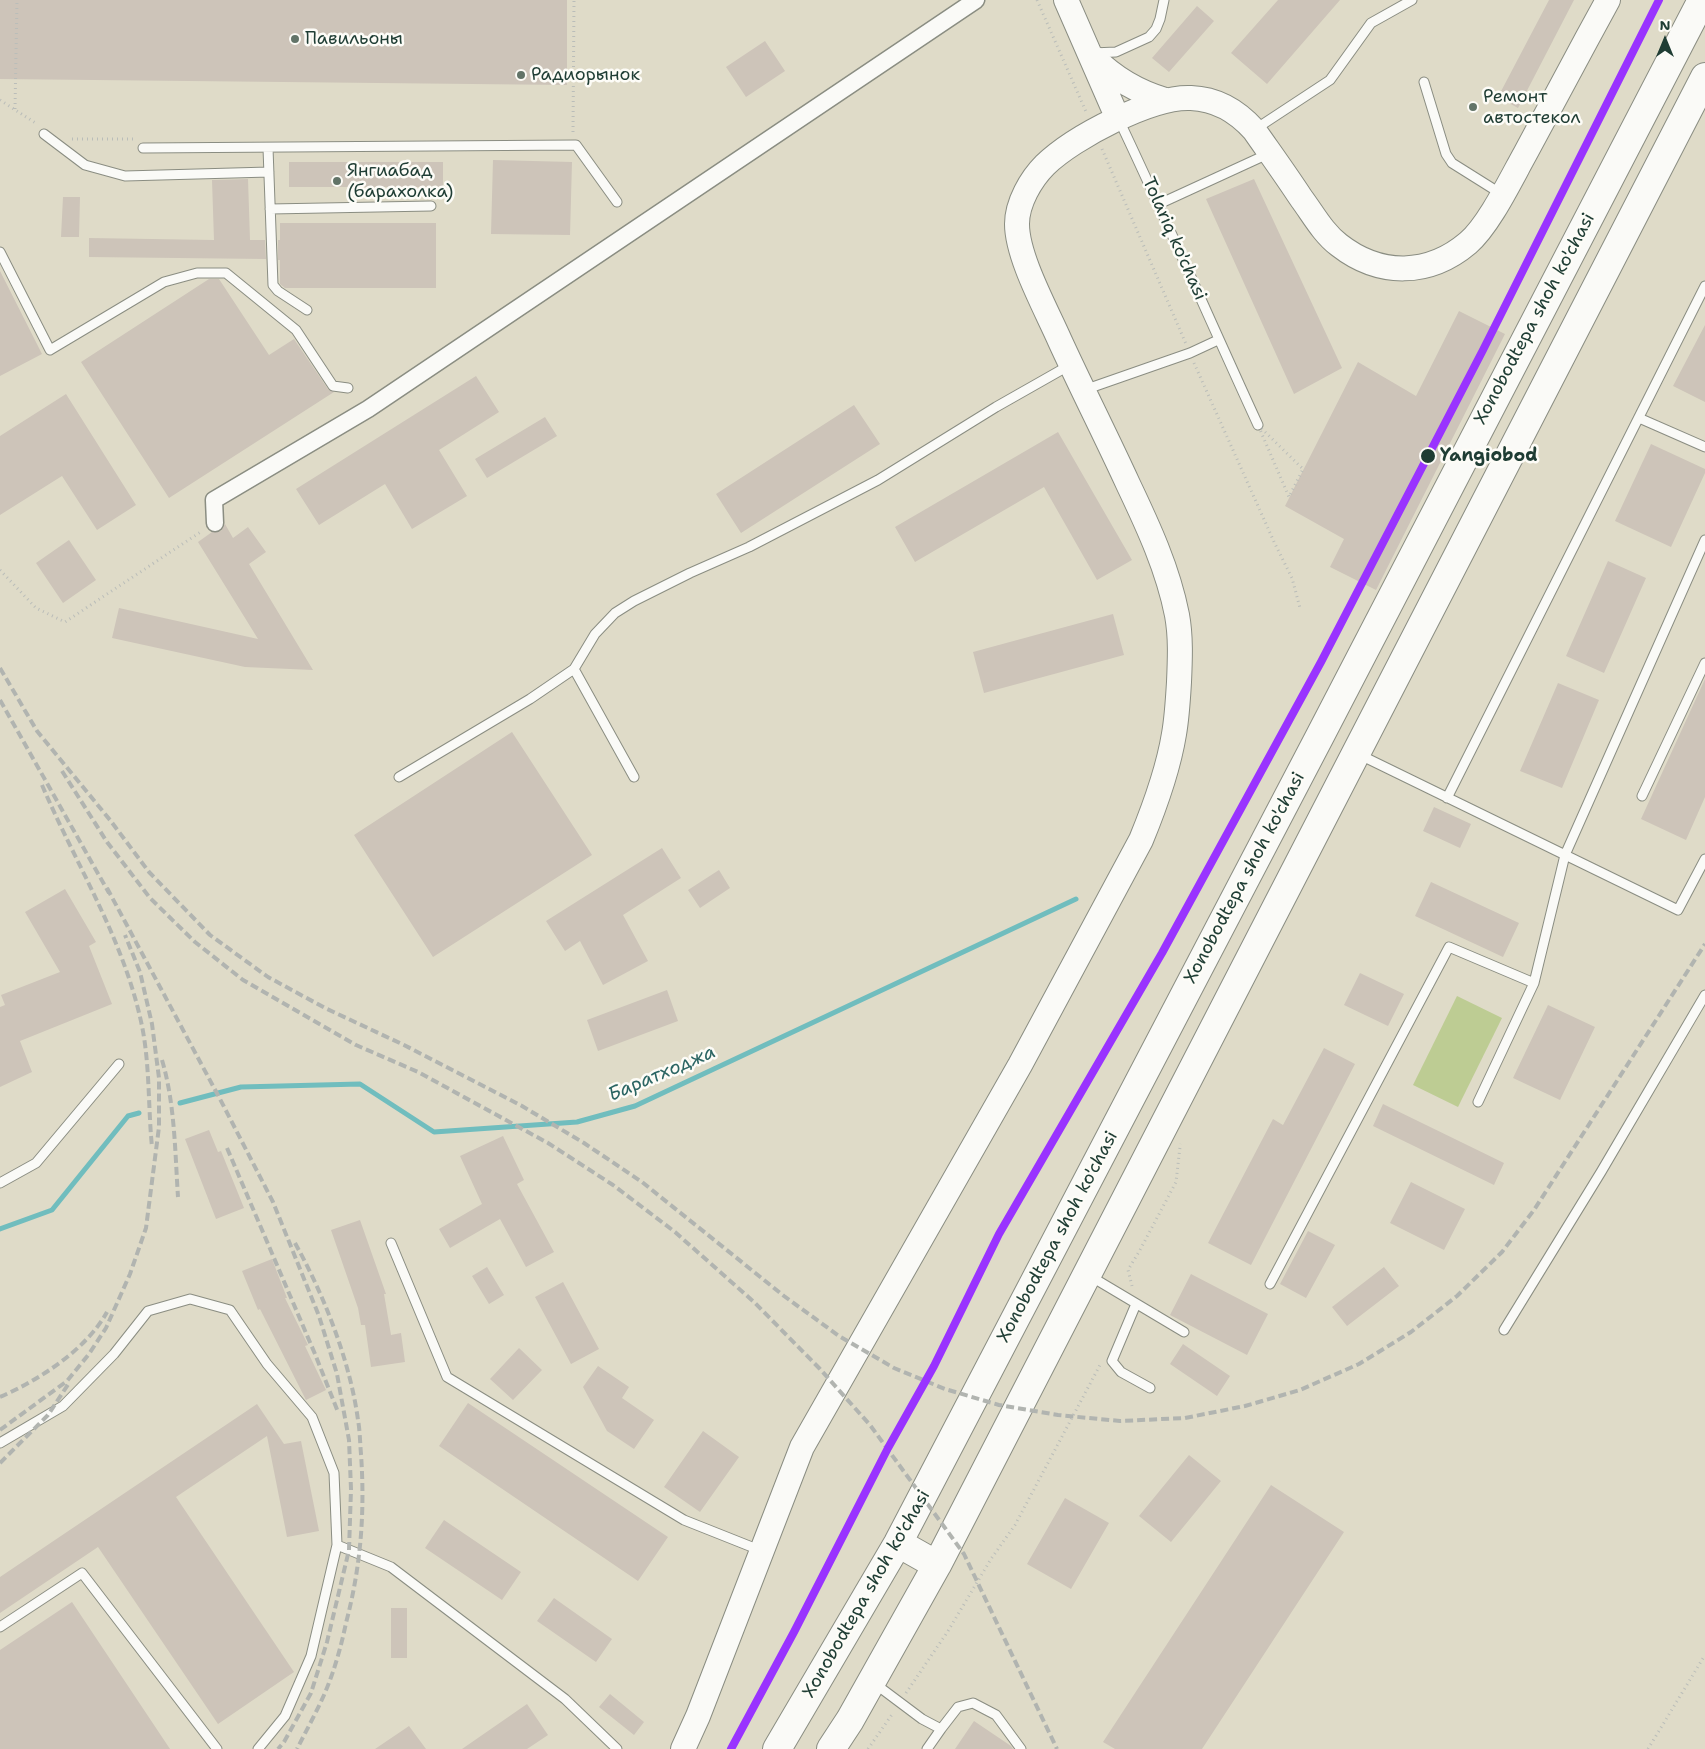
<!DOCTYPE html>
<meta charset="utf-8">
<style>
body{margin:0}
#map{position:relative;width:1705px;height:1749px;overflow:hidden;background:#dfdbc8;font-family:"Shantell Sans",sans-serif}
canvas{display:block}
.north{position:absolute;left:1640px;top:15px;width:50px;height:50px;-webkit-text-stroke:4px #fdfcf7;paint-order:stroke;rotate:0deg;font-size:14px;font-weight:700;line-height:20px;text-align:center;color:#1f3d34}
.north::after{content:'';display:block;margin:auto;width:18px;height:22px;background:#1f3d34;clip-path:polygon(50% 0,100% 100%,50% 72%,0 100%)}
</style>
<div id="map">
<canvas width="1705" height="1749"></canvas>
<div class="north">N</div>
</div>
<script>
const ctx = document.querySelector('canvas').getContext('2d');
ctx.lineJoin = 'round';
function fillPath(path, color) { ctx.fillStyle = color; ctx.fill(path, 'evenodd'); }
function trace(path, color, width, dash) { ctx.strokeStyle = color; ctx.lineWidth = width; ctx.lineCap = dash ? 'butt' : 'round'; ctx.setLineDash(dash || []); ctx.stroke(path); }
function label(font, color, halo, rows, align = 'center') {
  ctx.font = font + ' "Shantell Sans",sans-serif'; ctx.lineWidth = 5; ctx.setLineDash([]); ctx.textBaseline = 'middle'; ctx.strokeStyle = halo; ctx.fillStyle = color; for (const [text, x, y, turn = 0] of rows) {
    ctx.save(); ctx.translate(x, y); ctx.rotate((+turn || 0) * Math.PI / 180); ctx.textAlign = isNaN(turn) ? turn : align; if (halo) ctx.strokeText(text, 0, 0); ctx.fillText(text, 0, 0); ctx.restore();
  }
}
fillPath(new Path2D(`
 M1457 996 1502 1018 1458 1107 1413 1085Z`), '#bdcc93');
trace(new Path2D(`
 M180 1103 241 1087 360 1084 434 1132 577 1122 635 1106 1076 899
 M0 1229 52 1210 128 1116 139 1113`), '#70bdbe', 5);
fillPath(new Path2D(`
 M0 0H567V85L0 79Z
 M1278 0H1340L1267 84 1231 53Z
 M1549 0H1574L1518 108 1498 97Z
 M1197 6 1214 21 1169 72 1152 58Z
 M765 41 785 71 746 97 726 67Z
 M493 160 572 162 570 235 491 234Z
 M289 162H443V187H289Z
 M248 179 250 240H265L266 259 89 257V238L214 240 212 180Z
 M1254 179 1342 368 1294 394 1206 199Z
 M63 197H80L79 237H61Z
 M280 223H436V288H285L280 284V260H278V240H280Z
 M0 271 42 354 0 376Z
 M209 279H219L269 355 294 339 328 389 334 392 169 498 81 362Z
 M1459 311 1505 334 1376 590 1330 567 1344 539 1285 506 1358 362 1416 396Z
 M1705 325V402L1673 386Z
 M476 376 499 412 439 450 467 496 412 529 385 484 319 525 296 489Z
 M66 394 136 505 97 530 62 476 0 515V436Z
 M854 405 880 444 741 533 716 494Z
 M545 417 557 436 487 478 475 459Z
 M1058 432 1132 560 1097 580 1044 487 915 562 895 527Z
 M1651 444 1705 469V473L1671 547 1615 521Z
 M225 524 233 538 248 527 266 552 249 564 313 670 245 667 112 638 119 608 258 639 198 542 212 532 221 531Z
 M69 540 96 580 63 603 36 563Z
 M1608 561 1646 578 1604 673 1566 656Z
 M1113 614 1124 655 984 693 973 652Z
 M1705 679V797L1686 840 1641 819Z
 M1558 683 1599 700 1562 788 1520 771Z
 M512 732 592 855 433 957 354 835Z
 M1434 807 1471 824 1460 848 1423 831Z
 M662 848 681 878 623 915 648 961 603 985 580 941 565 951 546 921Z
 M719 870 730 888 700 908 688 890Z
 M1431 882 1519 923 1503 957 1415 916Z
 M65 889 96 942 89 946 112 1004 20 1041 32 1072 0 1087V1007L5 1005 1 995 60 972 25 912Z
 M1360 973 1404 994 1388 1026 1344 1005Z
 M667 990 678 1021 598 1051 587 1020Z
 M1548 1005 1595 1027 1560 1100 1513 1078Z
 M1324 1048 1355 1064 1251 1265 1208 1243 1273 1119 1283 1125Z
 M1383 1104 1504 1163 1494 1185 1373 1126Z
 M209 1130 218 1152 221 1151 244 1208 216 1219 185 1139Z
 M503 1136 524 1180 517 1184 554 1252 526 1267 500 1219 450 1248 439 1229 482 1204 460 1156Z
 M1411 1182 1465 1209 1444 1250 1390 1223Z
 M360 1220 386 1294H384L391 1335 401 1333 405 1362 371 1367 365 1325H361L358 1308 331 1230Z
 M1308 1231 1335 1245 1306 1298 1280 1284Z
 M272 1259 287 1298H285L308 1345 305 1346 326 1390 306 1400 260 1309 258 1310 242 1271Z
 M487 1267 504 1295 489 1304 472 1276Z
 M1384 1267 1399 1286 1347 1326 1332 1307Z
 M1191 1274 1268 1314 1247 1355 1170 1315Z
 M563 1282 599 1349 571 1364 535 1297Z
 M1183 1344 1230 1376 1217 1396 1170 1364Z
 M519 1348 542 1370 513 1400 490 1379Z
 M598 1366 629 1387 622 1398 654 1420 634 1449 607 1431 583 1387Z
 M468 1403 668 1537 638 1581 439 1446Z
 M257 1404 284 1444 301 1441 319 1531 287 1537 267 1436 176 1497 294 1672 218 1724 98 1547 0 1613V1577Z
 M703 1431 739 1457 700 1512 664 1487Z
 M1189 1455 1221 1481 1171 1542 1139 1516Z
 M1271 1485 1344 1532 1202 1749H1115L1103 1742Z
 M1065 1498 1109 1523 1071 1589 1027 1564Z
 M444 1520 521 1572 502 1600 425 1548Z
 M554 1598 612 1639 596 1662 537 1621Z
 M72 1602 170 1749H0V1650Z
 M391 1608H407V1658H391Z
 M610 1694 644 1722 634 1735 599 1707Z
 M527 1704 548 1735 527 1749H462Z
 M974 1721 1011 1746 1013 1749H955Z
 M409 1726 426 1749H375Z`), '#cdc4b9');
const lane = new Path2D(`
 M1093 53 1116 52 1149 37 1156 29 1160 19 1164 0
 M1424 82 1446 154 1452 163 1503 195
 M1119 120C1167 221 1211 323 1258 425
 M1254 130 1330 80 1371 23 1412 0
 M44 134 85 165 125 176 269 172
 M143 148 576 145 617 202
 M268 148 273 285 278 291 307 310
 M1159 204 1270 153
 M270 209 431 206
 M0 252 50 350 164 282 197 273H226L296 330 333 386 348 388
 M1084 390 1190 353 1218 340
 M1639 418 1705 447
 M574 669 634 777
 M1358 754 1678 910 1705 859
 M399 777 530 699 574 669 595 634 615 613 634 601 690 573 749 547 878 480 996 407 1070 365
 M1642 796 1705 663
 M1447 798 1705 286
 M1478 1102 1534 983 1565 855 1705 540
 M0 1183 36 1163 119 1064
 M391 1243 447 1377 684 1520 762 1551
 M1090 1276 1184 1332
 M1270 1284 1449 947 1534 983
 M1136 1304 1112 1361 1121 1372 1150 1388
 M1504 1330 1601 1172 1705 995
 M0 1443 63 1406 114 1354 148 1311 190 1299 230 1310 267 1364 312 1417 334 1473 337 1545 391 1567 565 1699 617 1749
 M0 1627 82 1573 217 1749
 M874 1683 922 1719 941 1729 958 1707 973 1703 996 1715 1021 1749
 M258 1749 285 1716 311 1656 337 1545
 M927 1749 941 1729`);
const street = new Path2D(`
 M215 523 214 500 368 409 976 0`);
const secondary = new Path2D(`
 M1066 0 1118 119
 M1094 58C1114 78 1138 92 1165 100
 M683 1749 698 1716 802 1447 1020 1065 1141 840C1155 806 1168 771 1174 734 1177 717 1178 699 1179 682 1180 659 1181 637 1177 615 1168 569 1148 526 1128 484 1106 436 1082 389 1060 341 1046 309 1017 257 1017 224 1017 203 1031 179 1045 165 1074 137 1152 96 1191 98 1217 99 1237 111 1254 130 1270 153 1286 175 1301 198 1313 214 1323 233 1339 245 1380 277 1429 276 1468 243 1489 225 1511 179 1525 154 1553 102 1580 51 1608 0`);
const highway = new Path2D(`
 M898 1543 937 1565
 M777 1749 898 1543 1321 734 1702 0
 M831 1749 850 1720 937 1565 1705 77`);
trace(lane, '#8a8d82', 11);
trace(street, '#8a8d82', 19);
trace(secondary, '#8a8d82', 26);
trace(highway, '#8a8d82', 30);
trace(new Path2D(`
 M1037 0 1087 114
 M0 100 37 124
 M15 109 17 0
 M573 132 574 0
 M72 139H135
 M1102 149 1186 344
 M1194 363 1275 544 1292 578 1300 608
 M1258 425 1303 469 1289 497Z
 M0 570 36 608 65 622 202 531
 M1132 1286 1128 1270 1140 1250 1176 1182 1180 1147 1181 1144
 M906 1693 948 1631 991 1559 1015 1525 1100 1365
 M868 1749 893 1713
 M1648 1749 1705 1655`), '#babdb9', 3, [1, 4]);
trace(lane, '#fafaf7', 9);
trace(street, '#fafaf7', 16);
trace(secondary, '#fafaf7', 24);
trace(highway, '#fafaf7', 28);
trace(new Path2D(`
 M0 668 37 731 110 820 149 872 210 935 268 977 325 1008 404 1045 522 1106 584 1143 642 1182 784 1296 839 1336 894 1368 945 1389 999 1405 1058 1415 1120 1421 1185 1418 1245 1406 1300 1390 1359 1364 1411 1332 1457 1296 1502 1252 1534 1210 1705 944
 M0 700 109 893
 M62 771 107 842 150 898 195 942 243 980 356 1045 418 1072 548 1143 613 1185 675 1232 754 1302 820 1369 870 1425 964 1554 1057 1749
 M42 785C76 865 124 939 142 1026 150 1066 148 1107 152 1147
 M107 888 220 1099 273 1202 319 1316 337 1374 349 1440 351 1489 349 1550 327 1642 311 1693 284 1742 278 1749
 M162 1060C175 1104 175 1152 178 1197
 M227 1148 315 1354 338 1412
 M295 1243C324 1295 350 1361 358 1420 360 1431 360 1443 361 1454 365 1512 361 1566 346 1623 341 1647 334 1672 324 1695 316 1713 306 1731 297 1749
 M0 1397C39 1380 86 1350 107 1312
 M0 1430 67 1381 89 1354 106 1328 130 1274 146 1228 159 1127V1078L152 1024 140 972 125 935
 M0 1463 48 1415 69 1383`), '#b1b4b0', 4, [8, 4]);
trace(new Path2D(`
 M731 1749 794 1632 888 1448 934 1366 999 1234 1162 953 1321 662 1483 350 1659 0`), '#93f', 8);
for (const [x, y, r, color] of [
 [295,39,5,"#627468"],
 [521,75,5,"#627468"],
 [1473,107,5,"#627468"],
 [337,181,5,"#627468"],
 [1428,456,8,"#1f3d34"]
]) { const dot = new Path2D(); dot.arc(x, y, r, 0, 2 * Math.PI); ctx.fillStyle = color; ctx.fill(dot); trace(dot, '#fdfcf7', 2); }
label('18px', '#1f3d34', '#fdfcf7', [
 ["Павильоны",305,39],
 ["Радиорынок",531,75],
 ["Ремонт",1483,97],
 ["автостекол",1483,118],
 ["Янгиабад",347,171],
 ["(барахолка)",347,192]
], 'left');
label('18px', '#1f3d34', '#fdfcf7', [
 ["Tolariq ko'chasi",1174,239,66],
 ["Xonobodtepa shoh ko'chasi",1535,319,-62],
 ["Xonobodtepa shoh ko'chasi",1245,878,-62],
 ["Xonobodtepa shoh ko'chasi",1058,1237,-62],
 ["Xonobodtepa shoh ko'chasi",867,1594,-60]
]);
label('bold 18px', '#1f3d34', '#fdfcf7', [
 ["Yangiobod",1440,456]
], 'left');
label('italic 19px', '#2b6563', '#fdfcf7', [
 ["Баратходжа",662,1074,-23]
]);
</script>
